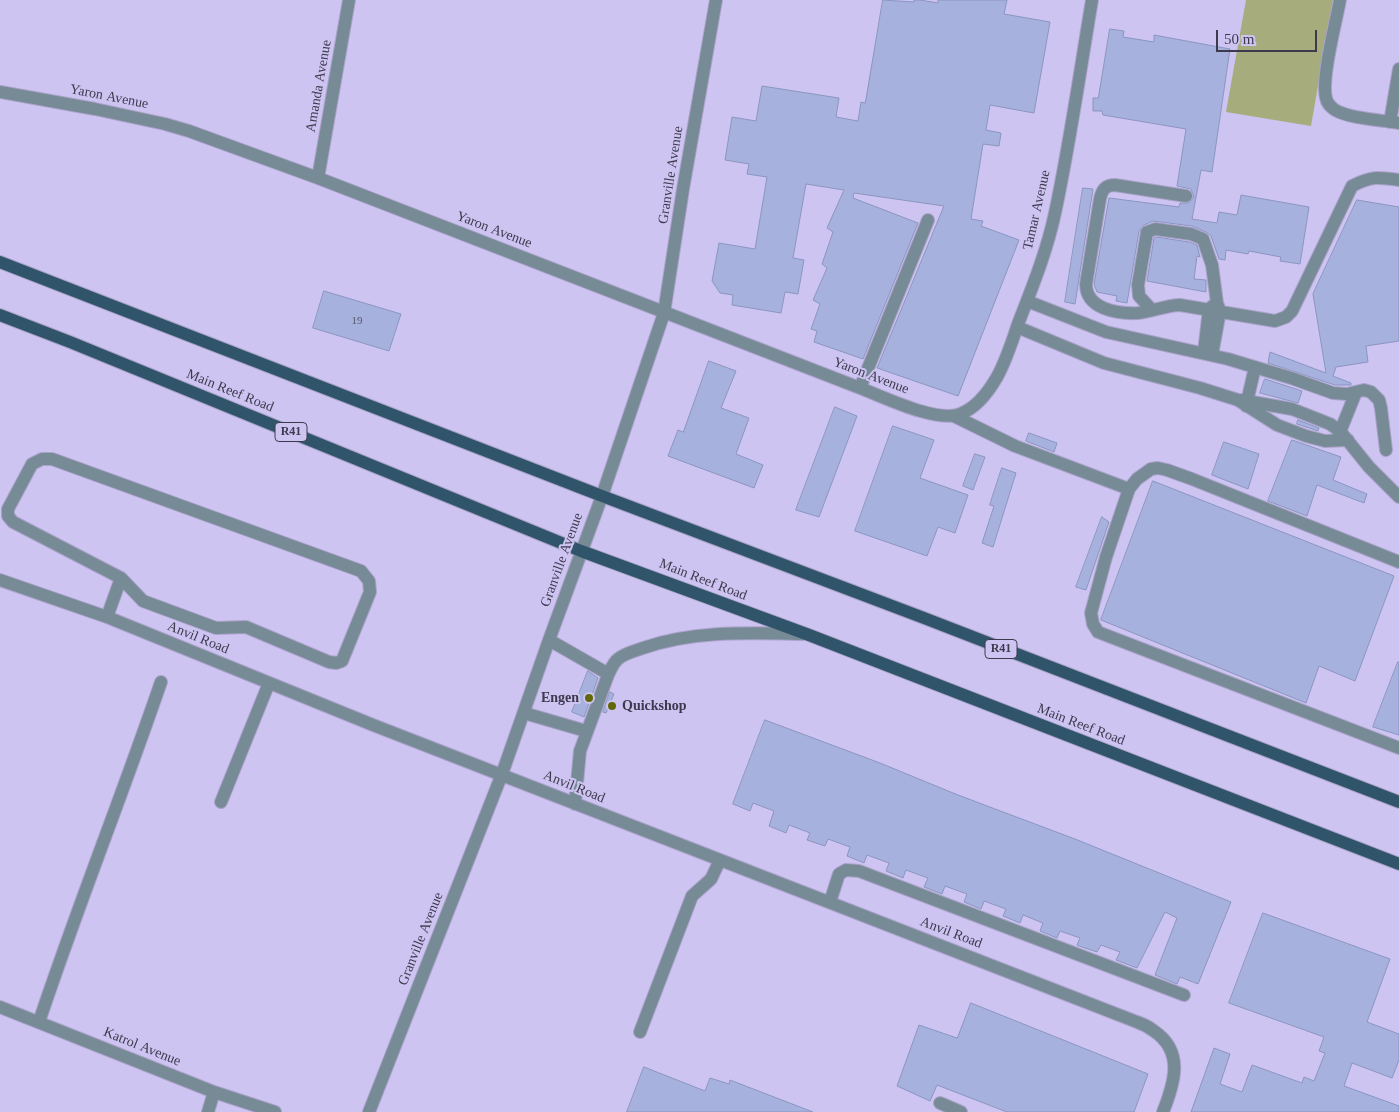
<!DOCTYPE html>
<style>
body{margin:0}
#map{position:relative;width:1399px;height:1112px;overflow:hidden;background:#cdc4f2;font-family:Georgia,serif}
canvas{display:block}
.scale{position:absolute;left:1216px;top:30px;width:101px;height:22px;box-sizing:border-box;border:2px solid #3e3a4d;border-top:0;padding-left:6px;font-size:15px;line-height:18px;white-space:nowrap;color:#3e3a4d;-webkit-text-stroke:4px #cdc4f2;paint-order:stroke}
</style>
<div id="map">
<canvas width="1399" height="1112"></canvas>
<div class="scale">50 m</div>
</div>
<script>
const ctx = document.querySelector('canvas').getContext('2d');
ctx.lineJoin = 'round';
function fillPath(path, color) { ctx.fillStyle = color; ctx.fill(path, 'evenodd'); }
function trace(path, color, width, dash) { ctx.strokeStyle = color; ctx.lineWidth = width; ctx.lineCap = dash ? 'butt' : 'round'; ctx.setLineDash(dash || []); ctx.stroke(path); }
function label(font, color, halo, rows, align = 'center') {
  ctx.font = font + ' Georgia,serif'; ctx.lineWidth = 4; ctx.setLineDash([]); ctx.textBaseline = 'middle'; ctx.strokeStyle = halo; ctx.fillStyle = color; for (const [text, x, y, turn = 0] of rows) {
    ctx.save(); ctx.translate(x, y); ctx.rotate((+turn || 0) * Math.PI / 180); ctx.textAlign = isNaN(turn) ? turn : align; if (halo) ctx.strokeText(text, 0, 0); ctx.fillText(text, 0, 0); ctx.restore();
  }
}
fillPath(new Path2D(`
 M1246 0H1333L1311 126 1226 112Z`), '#a6ac7b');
const building = new Path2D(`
 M883 0 914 2V0H920L938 3V0H1007L1004 14 1050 22 1034 113 990 105 986 130 1001 133 999 146 983 144 971 219 983 221 981 226 1019 240 958 396 877 368 944 206 854 193 853 198 918 223 863 359 814 342 817 331 811 329 820 304 813 300 827 268 822 264 833 232 827 228 844 190 806 184 793 258 804 260 798 294 785 292 781 313 732 305 733 295 720 293 712 281 719 243 755 249 767 177 747 174 749 164 725 160 732 117 756 121 762 86 839 98 836 117 858 121 861 102 865 103Z
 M1110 29 1124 31 1123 37 1154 42V35L1230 49 1212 172 1201 170 1192 219 1217 223 1219 212 1237 215 1241 195 1309 207 1300 264 1280 261 1281 257 1249 251 1248 254 1226 250 1225 260 1219 259 1211 236 1206 232 1192 226 1153 221 1144 225 1139 231 1127 303 1116 301 1117 296 1097 292 1094 284 1109 198 1179 207 1180 203H1189L1194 197 1191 189 1177 186 1186 129 1103 115 1102 111H1093V98H1098Z
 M1083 188 1093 189 1075 304 1065 302Z
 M1357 200 1399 207V341L1366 346 1368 362 1336 367 1333 376 1351 383V385H1335L1268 363 1270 352 1326 373 1313 294Z
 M1156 237 1189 242 1197 245 1200 257 1197 256 1194 279 1206 280V292L1147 281 1154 238Z
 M324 291 401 314 389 351 313 328Z
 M709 361 736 371 721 408 749 418 736 454 763 465 754 488 668 456 678 430 683 432Z
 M1265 379 1302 391 1298 403 1260 393Z
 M835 407 857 416 819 517 796 510Z
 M1298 420 1319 428 1318 431 1297 424Z
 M893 426 934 440 920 478 968 495 955 533 938 527 927 556 855 531Z
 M1029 433 1057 443 1054 452 1026 441Z
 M1292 440 1341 457 1333 480 1367 494 1364 503 1317 485 1307 516 1268 501Z
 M1224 442 1259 454 1248 489 1212 475Z
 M975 454 985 457 973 490 963 486Z
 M1002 468 1016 473 993 547 982 543 994 506 990 505Z
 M1153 481 1394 576 1355 681 1319 666 1306 703 1101 620Z
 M1102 517 1109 522 1086 590 1076 587Z
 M1398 662H1399V735L1373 727Z
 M588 671 598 678 584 717 572 712Z
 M610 692 614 694 606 713 603 712Z
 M765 720 880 763 958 795 1075 839 1231 902 1198 984 1180 977 1177 984 1155 975 1177 918 1165 912 1137 968 1116 960 1120 952 1101 945 1097 952 1079 946 1077 945 1080 938 1060 931 1057 938 1040 931 1043 923 1023 915 1020 923 1003 916 1006 909 984 901 981 909 964 902 967 894 945 886 942 894 924 887 928 878 906 870 903 878 886 871 889 863 867 855 864 863 847 856 850 847 828 839 825 846 807 840 810 833 789 825 786 833 769 826 774 811 753 803 750 811 733 804Z
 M1263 913 1390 959 1367 1022 1399 1034V1060L1392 1078 1352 1063 1344 1086 1399 1106V1112H1191L1214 1048 1230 1054 1220 1084 1242 1092 1252 1065 1302 1083 1304 1077 1314 1081 1325 1053 1319 1051 1324 1037 1229 1003Z
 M971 1003 1148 1074 1134 1112H1007L937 1085 930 1101 897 1086 919 1025 957 1038Z
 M644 1067 705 1091 710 1078 729 1084 730 1080 813 1112H627Z`);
fillPath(building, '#a6b1dd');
trace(building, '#8b95c0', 1);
const minor = new Path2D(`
 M1340 0C1336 22 1321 79 1326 98 1327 104 1331 107 1335 110 1351 119 1381 120 1399 123
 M0 92 95 109 165 124 189 131 318 178 860 388C884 397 936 423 960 414 976 408 989 391 997 377 1006 361 1012 342 1018 324 1032 288 1047 251 1055 213 1070 143 1080 71 1092 0
 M1390 122 1399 69
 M318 178 349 0
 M1186 196 1115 185C1105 185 1102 190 1100 199L1086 284C1086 309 1117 314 1138 313 1152 312 1166 305 1180 305L1275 321 1286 317 1292 311 1352 186C1371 176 1378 177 1399 180
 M1027 301 1106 332 1228 359 1291 378 1333 393 1347 394 1364 390 1371 392 1379 400 1381 408 1386 450
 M1152 310 1139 296 1138 285 1147 232 1155 229 1191 234 1203 239 1212 265 1217 303 1220 311 1212 355
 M1017 327 1104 363 1200 388 1238 400 1277 425 1306 436 1325 441 1348 440
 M1204 352 1209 309 1215 304
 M860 388 928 220
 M1241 400 1292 409 1330 424 1340 431 1369 467 1399 497
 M1246 406 1255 367
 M954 416 1015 446 1129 489
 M1338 437 1356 392
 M42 459H52L361 571 369 581 370 592 342 661 336 663 329 662 246 627 216 628 143 601 121 578 13 522 8 516V509L32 464Z
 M1399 562 1192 479 1167 470 1158 468 1151 469 1137 479 1129 489 1106 557 1091 613 1093 624 1098 632 1103 634 1399 748
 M0 580 107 617 373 725 1137 1022C1143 1024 1149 1027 1154 1031 1185 1052 1174 1084 1163 1112
 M107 617 121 578
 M549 640 605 672 608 675 580 751 575 804
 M608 675C611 669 613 663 618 659 625 653 635 651 643 648 695 630 750 633 804 634
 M524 713 586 731
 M221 802 269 683
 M830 902 839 874 846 870 859 871 1184 995
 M0 1007 214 1092 275 1112
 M39 1022C77 908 122 796 161 682
 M640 1032 692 896 711 879 720 860
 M940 1103 961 1112
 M208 1112 214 1092
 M369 1112 502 774 549 640 602 496 664 313 683 189 716 0`);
const major = new Path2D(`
 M0 262 602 496 924 618 1399 802
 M0 315 70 342 581 551 809 635 1399 864`);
trace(minor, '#aba3ca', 14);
trace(major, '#aba3ca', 14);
trace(minor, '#778b97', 12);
trace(major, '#30556a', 12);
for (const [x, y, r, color] of [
 [589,698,5,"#626809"],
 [612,706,5,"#626809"]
]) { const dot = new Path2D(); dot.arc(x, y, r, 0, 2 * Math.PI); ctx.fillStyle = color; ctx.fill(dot); trace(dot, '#cdc4f2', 2); }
label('11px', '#585871', null, [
 ["19",357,321]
]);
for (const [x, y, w] of [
 [291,432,32],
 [1001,649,32]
]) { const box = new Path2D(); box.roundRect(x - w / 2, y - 9.5, w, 19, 4); ctx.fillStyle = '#cdc4f2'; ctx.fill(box); trace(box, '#3e3a4d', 1); }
label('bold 12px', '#3e3a4d', null, [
 ["R41",291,432],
 ["R41",1001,649]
]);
label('14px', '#3e3a4d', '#cdc4f2', [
 ["Amanda Avenue",319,86,-80],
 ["Yaron Avenue",109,97,11],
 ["Granville Avenue",671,175,-81],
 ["Tamar Avenue",1037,210,-77],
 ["Yaron Avenue",494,230,21],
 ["Yaron Avenue",871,376,21],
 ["Main Reef Road",230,391,22],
 ["Granville Avenue",562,560,-70],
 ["Main Reef Road",703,580,21],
 ["Anvil Road",198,638,22],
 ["Main Reef Road",1081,725,21],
 ["Anvil Road",574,787,22],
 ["Anvil Road",951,933,21],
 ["Granville Avenue",421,939,-68],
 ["Katrol Avenue",142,1047,22]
]);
label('bold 14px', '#3e3a4d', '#cdc4f2', [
 ["Engen",579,698],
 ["Quickshop",622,706,"left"]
], 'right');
</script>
